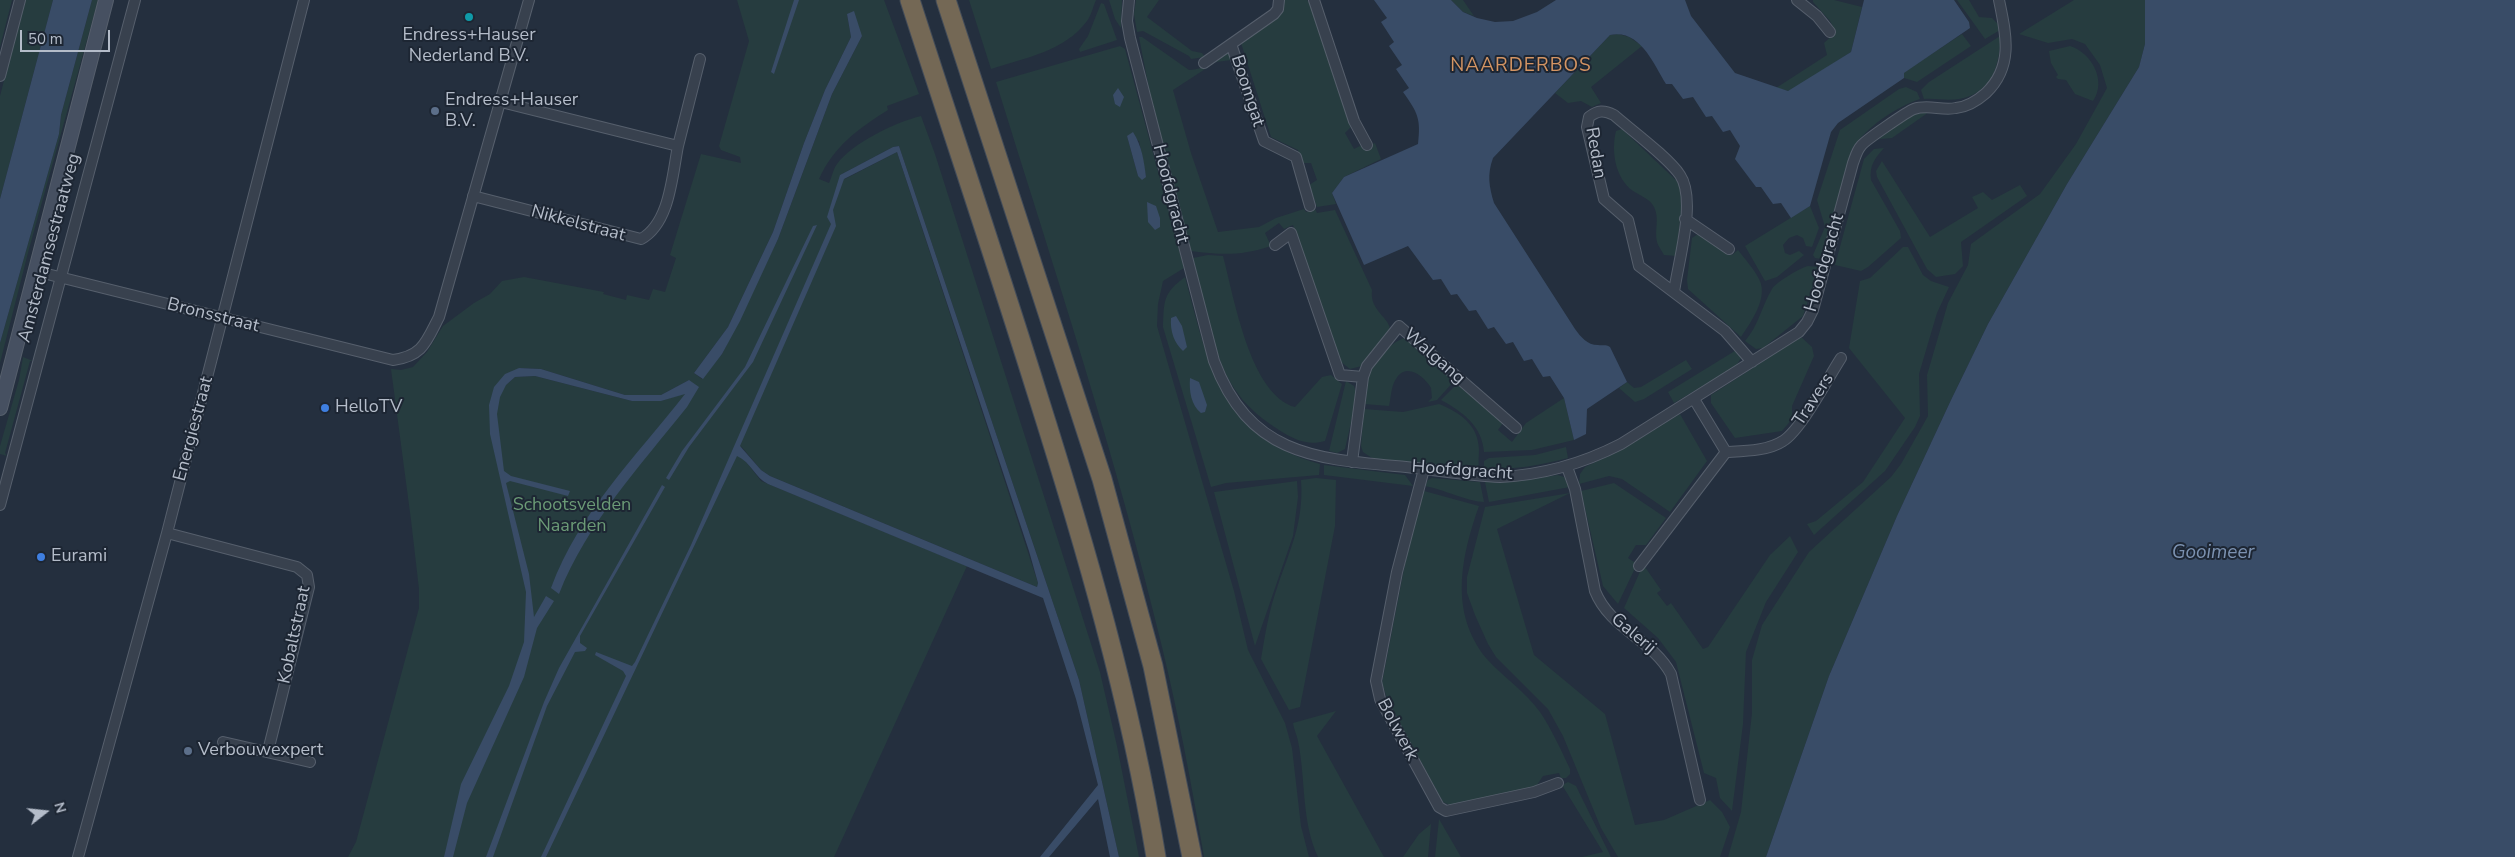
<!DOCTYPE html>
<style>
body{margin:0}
#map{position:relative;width:2515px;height:857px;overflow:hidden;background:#242f3e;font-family:"Nunito Sans",sans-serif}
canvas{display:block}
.north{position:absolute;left:20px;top:787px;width:50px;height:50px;-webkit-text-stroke:4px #1d2633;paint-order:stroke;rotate:74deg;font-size:14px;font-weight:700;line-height:20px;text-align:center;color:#b4bcc9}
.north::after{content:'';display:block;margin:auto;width:18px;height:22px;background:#b4bcc9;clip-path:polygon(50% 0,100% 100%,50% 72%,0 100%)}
.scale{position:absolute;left:20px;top:30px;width:90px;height:22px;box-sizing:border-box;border:2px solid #b4bcc9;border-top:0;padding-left:6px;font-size:15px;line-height:18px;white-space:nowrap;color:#b4bcc9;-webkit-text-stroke:4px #1d2633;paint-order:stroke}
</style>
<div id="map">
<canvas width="2515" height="857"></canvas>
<div class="north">N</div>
<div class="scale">50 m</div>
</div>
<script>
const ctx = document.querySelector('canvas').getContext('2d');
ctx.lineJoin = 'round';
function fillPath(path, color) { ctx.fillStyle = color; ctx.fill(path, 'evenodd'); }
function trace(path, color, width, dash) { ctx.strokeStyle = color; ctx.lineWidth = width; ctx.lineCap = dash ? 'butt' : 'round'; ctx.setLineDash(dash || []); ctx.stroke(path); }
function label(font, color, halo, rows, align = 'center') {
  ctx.font = font + ' "Nunito Sans",sans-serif'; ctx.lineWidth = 4; ctx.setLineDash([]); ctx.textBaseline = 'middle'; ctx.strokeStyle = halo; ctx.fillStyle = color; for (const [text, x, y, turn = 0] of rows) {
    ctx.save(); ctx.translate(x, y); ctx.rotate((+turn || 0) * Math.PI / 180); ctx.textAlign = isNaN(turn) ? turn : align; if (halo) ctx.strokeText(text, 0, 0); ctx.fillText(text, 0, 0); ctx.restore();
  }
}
fillPath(new Path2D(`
 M0 0H12L0 47Z
 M25 0H53L0 199V96Z
 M92 0H98L29 249 0 363V343L59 134 61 115Z
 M737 0H884L919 94 887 106 888 110C858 129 834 146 819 179L829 183C832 177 833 169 837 164 852 143 896 122 921 116L935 154 1100 672 1117 746 1139 857H1119L1079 680 899 146 893 147 840 175 845 179 897 152 1038 583 1037 587 770 476 761 470 741 446 744 459 761 481 967 566 834 857H348L356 842 419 608V589L411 520 391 369 401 370 413 367 427 352 443 326 474 303 490 294 502 281 524 277 604 292 603 294 626 300 627 295 649 300 653 289 665 292 676 258 670 255 701 154 741 163 740 157 721 150 719 146 749 41ZM847 14 862 36 832 94 778 239 722 354 702 379 694 373 728 327 773 232 804 143 825 90 851 37ZM519 368 541 369 625 395H661L689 380 685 393 661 401H632L535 376 515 377 506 385Z
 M969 0H1096C1093 7 1091 16 1087 21 1065 51 1025 58 991 69Z
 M1109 0H1122L1121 28 1115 19Z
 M1136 0H1159L1147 17 1192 51 1202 53 1205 57 1191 59 1189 56 1143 31 1137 32 1134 14Z
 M1284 0H1307L1310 3 1351 127 1345 133 1354 149 1362 145 1364 148 1375 143 1381 159 1344 177 1332 193 1336 204 1317 207 1309 185 1317 180 1311 163H1302L1298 150 1271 137 1241 43 1282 12Z
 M1451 0H1463L1474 16 1463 12Z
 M1813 0H1834L1862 7 1851 52 1794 89 1788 91 1776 88 1827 55 1824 43 1836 32 1830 21 1813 2Z
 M1957 0H1969L1979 17 1992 18 1999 25 2000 30 1985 39Z
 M2074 0H2145V44L2139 67 2067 184 1988 324 1951 400 1897 516 1829 676 1766 857H1728L1741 812 1752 713V660L1762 625 1809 552 1891 477 1901 464 1928 416 1927 375 1948 303 1968 265 1971 244 2040 194 2076 144 2107 88 2100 65 2085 44 2072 39 2048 43 2019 34Z
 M1101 3 1104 4 1117 40 1080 52 1079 49 1088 36Z
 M1618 34 1629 37 1642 46 1591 87 1601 103 1592 107 1581 101 1568 103 1555 93 1610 35Z
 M1962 34 1971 46 1917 82 1904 78 1903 73Z
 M2000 36C2001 64 1991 94 1959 99 1948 101 1935 98 1924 99L1921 90 1929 82Z
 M1139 37H1142L1189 70C1204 70 1216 60 1228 52L1232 60 1216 62 1173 90 1191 153 1218 232 1259 227 1276 218 1304 209 1306 212 1315 209 1317 213 1335 210 1372 290C1369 311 1391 318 1390 331L1362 366 1350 369 1341 362 1293 225 1284 229 1279 223 1265 233 1271 246C1241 256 1222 255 1191 251L1149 89Z
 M1120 46 1125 49 1184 268 1163 281 1158 304 1157 326 1234 591 1248 650 1285 723 1292 748 1301 826 1309 857H1204C1192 787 1179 717 1162 647 1116 456 1054 269 996 82ZM1127 136 1139 141 1146 177 1138 176Z
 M2070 46C2092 53 2107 81 2093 101L2075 94 2066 80 2058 79 2056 77 2058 75 2051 63 2049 51Z
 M1906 87 1917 92 1920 99C1894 108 1868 126 1852 149L1822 259 1815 258 1813 255 1825 227 1817 200 1840 130 1899 89Z
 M1922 111 1929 112 1892 138 1880 139 1878 137 1911 114Z
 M1622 129 1680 184 1683 195 1676 256 1664 255C1662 251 1658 246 1657 242 1654 230 1660 219 1654 207 1650 199 1641 196 1633 191 1615 178 1611 151 1616 131Z
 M1884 148C1875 158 1869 166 1871 180L1900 231 1901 238 1868 267 1861 271 1835 265 1864 159 1874 149Z
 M1882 161 1930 237 1978 208 1972 197 1983 192 1992 200 2020 185 2027 196 1961 242 1963 266 1955 274 1936 277 1927 269 1877 177 1876 171Z
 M1810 206 1819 228 1812 247 1806 246 1803 238 1797 235 1789 238 1783 245 1785 253 1790 255 1799 251 1804 255 1777 277 1765 281 1745 246Z
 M1698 234 1732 255 1738 250C1745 259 1754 269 1759 279 1769 297 1751 322 1741 337L1688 289 1687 280 1692 238Z
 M1903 247H1908L1923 275 1931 281 1949 287 1937 313 1919 374 1920 416 1915 427 1885 471 1814 535 1807 524 1816 521 1863 482 1905 418 1849 348 1860 281 1870 278Z
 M1208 255 1223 256C1234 297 1250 395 1295 407L1322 377 1331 375 1342 384 1325 441C1308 446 1295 440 1279 430 1265 421 1249 409 1239 395 1212 361 1204 300 1193 258Z
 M1808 266 1819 267 1803 316 1763 348 1756 349 1745 341C1759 325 1762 305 1772 289 1776 282 1800 268 1808 266Z
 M1185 277C1209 366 1220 436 1320 464L1319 475 1226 483 1211 487 1163 327C1164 301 1163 293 1185 277Z
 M1801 337 1812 347 1814 356 1792 406V419L1782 431 1735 438 1711 403V395Z
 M1405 338 1455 380 1437 400 1428 402 1432 398 1431 388C1424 376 1406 362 1396 379 1391 386 1391 398 1389 406L1364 404C1365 395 1365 385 1367 376 1372 363 1391 341 1405 338Z
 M1738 349 1741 358 1736 366 1674 403 1668 392Z
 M23 357 33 361H30L5 453 7 456 0 454V446L19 380Z
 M1686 360 1692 369 1644 399 1635 402 1619 388 1627 382 1634 388 1641 387Z
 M1346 381 1354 386 1357 396 1345 449 1337 453 1329 451Z
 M1457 384 1503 423 1498 430 1512 442 1526 423 1564 398 1574 440 1532 450 1484 452C1482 426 1463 412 1441 400Z
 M1439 404C1459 412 1478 424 1479 449 1479 456 1478 462 1479 469L1375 460 1363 452 1361 446 1364 409 1403 412Z
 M1680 414 1707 461 1670 512 1622 479 1609 476 1579 484 1580 474 1585 467 1628 446Z
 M1566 447 1568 458C1538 466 1515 469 1484 470V461L1489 458 1535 455Z
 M1324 465 1405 475 1413 486 1324 475Z
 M1558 475 1564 477 1570 487 1489 502 1485 482H1511Z
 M1316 478 1336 480 1335 526 1300 707 1289 710 1261 659C1265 635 1269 610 1277 588 1290 549 1304 523 1301 480Z
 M1432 478 1480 482 1484 502C1470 502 1442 489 1425 486L1428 480Z
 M1297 481 1298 497 1293 536 1255 646 1214 492Z
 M1614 483 1666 518 1646 545H1636L1628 558 1637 564 1618 604 1603 586 1581 491Z
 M1424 491 1479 506C1461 557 1449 612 1486 658 1503 677 1525 691 1540 712 1552 730 1561 750 1570 769V774L1566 778H1561L1559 773 1543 776 1535 788 1452 806 1443 802 1389 704 1382 683 1409 543Z
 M1570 493 1497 529 1534 655 1605 714 1635 825 1664 820 1710 800 1722 812 1730 827 1720 857H1618L1601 828 1563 736 1548 709 1496 657 1488 644 1475 615 1467 593V577L1485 507Z
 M1790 536 1798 552 1766 602 1746 652 1743 724 1732 811 1720 798 1716 778 1704 773 1676 662 1658 638 1624 608 1642 567H1645L1661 590 1657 593 1667 606 1671 603 1703 649 1708 647 1770 555Z
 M1336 711 1317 736 1384 857H1318C1301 820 1306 780 1298 741 1297 735 1294 730 1293 723Z
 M1568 782 1576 786 1611 857H1582L1603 852 1562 785Z
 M1439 819 1461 857H1435Z
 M1431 824 1428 857H1403L1419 834Z`), '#263c3f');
fillPath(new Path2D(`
 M53 0H92L61 115 59 134 0 343V199Z
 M794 0H799L774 74 771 72Z
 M1374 0H1451L1463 12 1477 18 1495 22 1513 21 1537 12 1556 0H1685L1691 16 1735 73 1788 91 1851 52 1864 0H1954L1969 22 1970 28 1904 73V78L1838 123 1831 132 1810 206 1791 218 1781 203 1773 204 1761 187H1756L1735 159 1740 146 1730 130 1723 132 1712 116 1706 117 1693 97 1683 99 1672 84H1666C1653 63 1640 29 1610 35L1493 158C1487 175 1489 186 1494 203L1575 329C1581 337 1587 345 1598 345 1603 346 1605 344 1610 347L1627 382 1587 409 1586 434 1574 440 1564 398 1550 376 1543 377 1532 359 1524 361 1513 342 1506 344 1494 327 1488 329 1476 310 1469 311 1457 294 1451 295 1441 279 1433 280 1408 246 1364 265 1332 193 1344 177 1418 144C1421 119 1418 113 1403 92L1409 88 1396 69 1402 65 1389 46 1394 42 1381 22 1387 18Z
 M2145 0H2515V857H1766L1829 676 1897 516 1951 400 1988 324 2067 184 2139 67 2145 44Z
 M854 11 862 36 832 94 778 239 740 321 722 354 703 379 694 373 728 327 773 232 804 143 825 90 851 37 847 14Z
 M1118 88 1124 97 1120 107 1115 104 1113 95Z
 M1133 132C1142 146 1144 161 1146 177L1142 180 1138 176 1127 136Z
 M899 146 1079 680 1119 857H1110L1098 799 1049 857H1040L1098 785 1076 699 1043 598 768 484C755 478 751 462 737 456L546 857H541L626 676 623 671 595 655 596 652 632 666 635 662 691 545 831 224 827 217 840 175 893 147ZM897 152 1029 551 1038 583 1037 587 770 476 761 470 740 446 836 226 833 210 844 179Z
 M1147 202 1156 206 1160 218V227L1155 230 1148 222Z
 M817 225 753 362 689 447 669 480 666 478 682 451 745 367 813 226Z
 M1176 316 1182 326 1187 347 1183 351C1174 343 1170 331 1171 318Z
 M519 368 541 369 625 395H661L689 380 699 387 687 407C640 466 587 523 559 594L551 588C579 512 636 457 685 394L661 401H632L535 376 515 377 506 385 500 397 497 414 504 471 511 476 570 491 568 496 510 481 506 483 529 574 534 617 546 596 554 601 537 628 524 677 467 803 453 857H444L461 784 509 686 524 642 526 592 490 434 489 405 494 387 505 374Z
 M1190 378 1199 382 1207 405 1205 412 1201 413C1191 405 1189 391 1190 378Z
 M662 485 665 487 580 636V643L587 648 585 651 575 652 547 706 493 857H486L544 702 559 668Z`), '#394c67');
const street = new Path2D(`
 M1129 0 1127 21 1130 38 1214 361C1250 457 1318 459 1406 467 1437 470 1468 476 1500 477 1543 475 1582 464 1621 444L1799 332 1807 322 1813 310 1853 163C1855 158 1857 150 1861 146 1864 141 1908 111 1914 109 1928 104 1942 111 1956 108 1967 107 1978 100 1986 93 2014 66 2006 34 1999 0
 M1314 0 1354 121 1367 145
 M1797 0 1817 16 1830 32
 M1231 44 1264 141 1296 157 1310 206
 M1204 63 1274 14 1278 9 1279 0
 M0 76 20 0
 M678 146 700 59
 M473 196 641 239C670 223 672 176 678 146L501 102
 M1685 219 1729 249
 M1275 245 1291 233 1340 375 1363 377
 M35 271 393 360C423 356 426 342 439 317L529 0
 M1674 292C1678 262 1697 200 1680 175 1668 157 1631 130 1614 115 1604 110 1598 110 1589 117L1587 127 1604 199 1628 220 1639 266 1725 331 1752 362
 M1694 399 1726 452
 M1352 462 1363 377 1367 366 1399 326 1516 428
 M1567 467 1575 489 1595 591C1610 629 1652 639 1671 674L1700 800
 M1424 469 1397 572 1376 681 1380 699 1439 807 1446 811 1534 792 1558 783
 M0 505 135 0
 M167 533 297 567 307 575 309 587 268 751
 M1639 566 1726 452C1744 451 1768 451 1783 441 1801 430 1828 378 1841 358
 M223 742 310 762
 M78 857 167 533 304 0`);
const secondary = new Path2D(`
 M0 408 106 0`);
const highway = new Path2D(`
 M910 0C952 131 996 261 1037 393 1085 545 1130 699 1156 857
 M946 0 1102 479 1153 666 1192 857`);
trace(street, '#565f6c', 12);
trace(secondary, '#565f6c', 16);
trace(highway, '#434c59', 21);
trace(street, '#38414e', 10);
trace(secondary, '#465061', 14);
trace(highway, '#746855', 19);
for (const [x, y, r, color] of [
 [469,17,5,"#0f9aa8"],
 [435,111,5,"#5c6f8a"],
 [325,408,5,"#3f7fe0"],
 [41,557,5,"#3f7fe0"],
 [188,751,5,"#5c6f8a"]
]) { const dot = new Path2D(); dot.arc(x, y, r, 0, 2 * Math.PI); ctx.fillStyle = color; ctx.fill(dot); trace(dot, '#1d2633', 2); }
label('18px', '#b4bcc9', '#1d2633', [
 ["Endress+Hauser",469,36,"center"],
 ["Nederland B.V.",469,57,"center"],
 ["Endress+Hauser",445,101],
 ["B.V.",445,122],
 ["HelloTV",335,408],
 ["Eurami",51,557],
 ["Verbouwexpert",198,751]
], 'left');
label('18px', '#b4bcc9', '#1d2633', [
 ["Boomgat",1247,91,72],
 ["Redan",1595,153,80],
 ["Hoofdgracht",1170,194,76],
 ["Nikkelstraat",578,224,15],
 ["Amsterdamsestraatweg",50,248,-75],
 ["Hoofdgracht",1825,263,-74],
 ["Bronsstraat",213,316,14],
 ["Walgang",1434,357,41],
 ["Travers",1814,400,-57],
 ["Energiestraat",194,429,-75],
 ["Hoofdgracht",1462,471,4],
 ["Galerij",1633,634,40],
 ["Kobaltstraat",295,635,-78],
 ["Bolwerk",1397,730,62]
]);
label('18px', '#6b9a76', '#1d2633', [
 ["Schootsvelden",572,506],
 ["Naarden",572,527]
]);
ctx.letterSpacing = '1px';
label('19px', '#d59563', '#1d2633', [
 ["NAARDERBOS",1521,66]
]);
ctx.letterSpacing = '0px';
label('italic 19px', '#7c92b1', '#1d2633', [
 ["Gooimeer",2213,553]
]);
</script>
